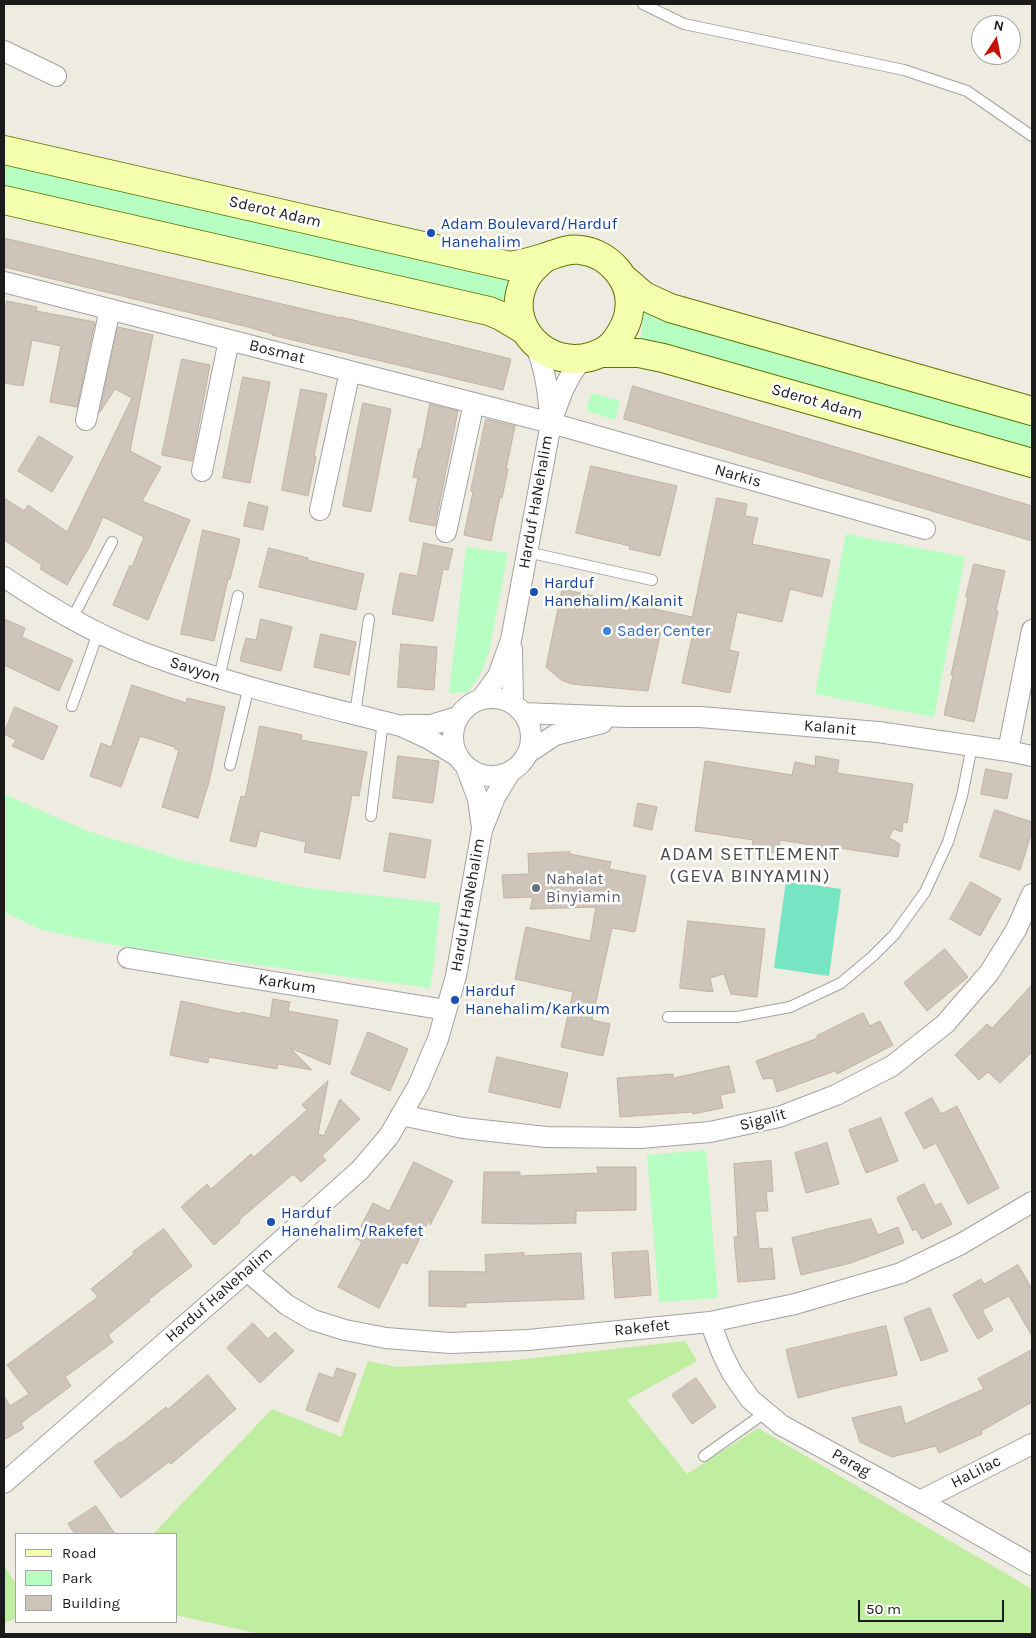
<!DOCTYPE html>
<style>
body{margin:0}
#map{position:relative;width:1036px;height:1638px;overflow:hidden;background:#eeebe0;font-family:Karla,sans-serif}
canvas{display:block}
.frame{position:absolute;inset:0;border:5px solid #1b1b1b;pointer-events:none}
.legend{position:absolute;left:15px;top:1533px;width:162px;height:90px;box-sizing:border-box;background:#fff;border:1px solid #a4a4a4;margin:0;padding:6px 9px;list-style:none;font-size:15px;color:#1b1b1b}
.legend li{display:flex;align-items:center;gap:10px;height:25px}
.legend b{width:25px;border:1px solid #a4a4a4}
.north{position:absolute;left:971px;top:15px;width:50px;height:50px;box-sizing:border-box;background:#fff;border:1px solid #a4a4a4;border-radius:50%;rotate:11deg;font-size:14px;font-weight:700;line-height:20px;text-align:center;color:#1b1b1b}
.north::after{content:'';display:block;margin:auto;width:18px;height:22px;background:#c71100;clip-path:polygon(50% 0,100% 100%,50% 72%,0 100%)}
.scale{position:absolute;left:858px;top:1600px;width:146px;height:22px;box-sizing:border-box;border:2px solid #1b1b1b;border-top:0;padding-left:6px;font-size:15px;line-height:18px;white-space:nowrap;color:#1b1b1b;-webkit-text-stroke:4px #fff;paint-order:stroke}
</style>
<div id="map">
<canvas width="1036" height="1638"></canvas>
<div class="frame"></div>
<ul class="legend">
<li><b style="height:6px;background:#f3ffad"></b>Road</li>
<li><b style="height:14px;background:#b7fec3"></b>Park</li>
<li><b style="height:14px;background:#cec4b9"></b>Building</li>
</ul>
<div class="north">N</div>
<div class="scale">50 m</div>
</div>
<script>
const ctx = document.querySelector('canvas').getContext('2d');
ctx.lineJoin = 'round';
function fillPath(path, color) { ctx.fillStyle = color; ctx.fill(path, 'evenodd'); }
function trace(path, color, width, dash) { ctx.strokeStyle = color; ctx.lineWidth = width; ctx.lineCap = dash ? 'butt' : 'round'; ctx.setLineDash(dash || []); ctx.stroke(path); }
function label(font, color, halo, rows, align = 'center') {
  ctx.font = font + ' Karla,sans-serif'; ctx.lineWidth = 5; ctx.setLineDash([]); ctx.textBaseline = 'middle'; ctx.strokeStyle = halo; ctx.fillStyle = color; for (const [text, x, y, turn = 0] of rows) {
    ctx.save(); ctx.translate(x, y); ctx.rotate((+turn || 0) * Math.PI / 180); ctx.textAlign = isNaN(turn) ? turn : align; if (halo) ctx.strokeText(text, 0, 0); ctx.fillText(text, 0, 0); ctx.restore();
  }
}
fillPath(new Path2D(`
 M685 1341 697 1361 627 1400 687 1474 758 1428 1032 1589V1634H260L176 1615V1534H153L272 1409 341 1437 368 1361 397 1367 507 1361Z
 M4 1565 16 1584V1618L4 1623Z`), '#bfeea0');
fillPath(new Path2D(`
 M4 158 510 274 506 306 4 189Z
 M645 305 1032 422V453L640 343Z
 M592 393 620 401 615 420 586 411Z
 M846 534 965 557 934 717 815 694Z
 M466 547 508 553 489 652 480 675 468 692 449 693Z
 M4 794 87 831 182 860 300 887 440 903 434 964 430 988 118 946 42 930 4 912Z
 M706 1150 718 1298 659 1302 647 1155Z`), '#b7fec3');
fillPath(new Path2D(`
 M786 881 841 889 829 976 774 968Z`), '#76e5c4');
const building = new Path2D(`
 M4 238 341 318V317L511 359 503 390 272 335 273 334 244 326 4 267Z
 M7 301 37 307 36 311 95 322 77 407 50 402 61 346 32 340 23 386 4 383V318Z
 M118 327 153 335 130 451 161 467 142 501 190 520 148 620 113 605 130 565 132 567 144 537 103 517 90 546 67 585 40 569 42 565 4 540V498L24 511 28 505 67 532 132 398 115 389 100 412Z
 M182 359 210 365 192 461 162 455Z
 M243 377 270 382 250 483 223 478Z
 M633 386 1032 506V541L624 419Z
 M301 389 327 394 314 456 316 457 308 496 282 490Z
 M363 403 391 409 371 512 343 506Z
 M430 404 458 411 435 526 409 521 418 478 413 477 419 449H421Z
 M486 419 515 426 506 469H508L502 498 500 497 491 541 464 535 473 492 471 491Z
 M39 436 73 457 52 492 18 471Z
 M591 466 677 486 660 556 629 549 630 546 576 533Z
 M717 498 747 504 745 516 758 518 752 544 830 560 822 597 790 589 782 622 737 612 729 650 739 652 730 693 682 683 693 633 662 626 648 691 572 684 561 680 546 667 562 589 692 617Z
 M249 502 268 507 263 530 244 526Z
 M203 530 240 539 230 579H228L214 641 181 634Z
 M424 543 453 549 448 570 443 569 433 621 392 614 400 573 417 576Z
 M269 548 308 558V560L364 574 356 610 259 587Z
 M974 564 1005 571 996 610 998 611 974 722 944 715 953 675H951L968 597H966Z
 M4 619 25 628 22 637 73 660 59 691 4 665Z
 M261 619 292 627 281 671 240 661 246 638 256 640Z
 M321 634 356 642 349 675 314 667Z
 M401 644 437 647 434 690 398 687Z
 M132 685 186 703 187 698 225 707 209 782 198 818 162 807 179 750 175 749V747L140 736 121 787 90 776 101 743 111 747Z
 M15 707 58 726 43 760 12 746 16 740 4 734Z
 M260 726 302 735 301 740 367 752 359 796 352 795 340 859 304 852 306 842 260 831 256 847 230 841 241 796 245 797Z
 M398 756 439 761 433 803 393 798Z
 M816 756 839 760 837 773 913 784 907 823 903 822 902 832 893 829 889 838 900 844 898 857 833 847 831 858 811 855 812 845 780 840 778 853 752 849 753 840 695 831 705 761 792 775 795 762 815 766Z
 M986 769 1012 774 1007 799 981 794Z
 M638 803 657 807 652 830 634 826Z
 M995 810 1032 822V831L1020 870 980 857Z
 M390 833 431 840 425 878 384 871Z
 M570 852V854L611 862 609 869 646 876 635 932 612 928 592 1020 610 1024 603 1056 561 1047 573 992 515 979 526 927 590 941 596 907 530 909 533 897 504 898 502 875 529 874 528 854Z
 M971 882 1001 899 980 936 950 919Z
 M688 921 765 929 757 997 731 994 724 974 710 978 713 992 680 988Z
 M945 949 968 977 927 1011 904 983Z
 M1032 985V1052L1000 1083 988 1072 979 1080 955 1055 987 1024 992 1028Z
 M273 999 290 1002 288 1011 338 1020 330 1065 290 1048 312 1070 278 1064 277 1069 209 1057 208 1063 170 1055 181 1001 241 1014V1012L270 1018Z
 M863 1013 870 1026 880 1021 893 1045 837 1074 835 1071 777 1092 773 1078 763 1079 756 1061 818 1038 817 1036Z
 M368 1032 408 1049 390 1091 351 1074Z
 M497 1057 568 1073 560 1108 489 1092Z
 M729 1066 735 1092 720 1095 723 1108 693 1114V1112L620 1117 617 1078 673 1074V1078Z
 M328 1081 318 1134 324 1136 340 1099 360 1119 322 1156 326 1160 301 1182 293 1174 239 1220 240 1222 214 1245 181 1207 207 1184 211 1189 251 1154 254 1157 307 1110 302 1105Z
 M932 1098 941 1114 957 1106 999 1188 968 1204 936 1143 924 1149 905 1113Z
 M881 1118 898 1161 866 1173 849 1130Z
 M827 1143 839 1184 806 1193 795 1153Z
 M771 1161 773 1191 766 1192 768 1211H755L759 1249 772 1248 775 1279 738 1282 734 1237H738L734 1164Z
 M414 1162 453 1181 430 1225V1218L407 1264 402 1262 379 1308 338 1287 362 1242 355 1238 373 1203 389 1211Z
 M597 1167H636V1210L576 1211V1223L532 1224 482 1223 484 1172H520V1176L598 1173Z
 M924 1184 935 1206 941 1203 952 1224 922 1239 916 1229 913 1231 897 1198Z
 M871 1219 878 1235 898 1227 904 1243 851 1263 801 1275 792 1238Z
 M164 1229 192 1266 148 1300 150 1301 108 1335 113 1342 65 1377 71 1386 21 1423 24 1428 4 1440V1396L10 1406 29 1394 7 1365 98 1297 91 1289 134 1254 133 1252Z
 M648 1251 651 1295 615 1298 612 1253Z
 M524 1253V1256L581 1253 584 1299 466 1303V1307L429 1306V1271L486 1272 485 1255Z
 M1018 1265 1032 1289V1336L1009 1296 982 1310 993 1330 978 1339 953 1295 981 1279 984 1284Z
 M930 1308 948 1351 921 1361 904 1318Z
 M253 1323 268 1339 275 1332 294 1351 260 1383 227 1348Z
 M886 1326 897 1375 840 1387 798 1398 786 1350Z
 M1032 1350V1402L981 1431 982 1434 939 1453 936 1446 892 1457 860 1442 852 1418 901 1406 905 1424 984 1389 978 1379Z
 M337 1368 356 1374 338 1422 306 1410 319 1373 333 1378Z
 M208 1375 236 1409 171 1464 169 1462 121 1498 94 1462 120 1442 121 1443 166 1407 168 1409Z
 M696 1378 716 1407 692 1424 672 1395Z
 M96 1506 115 1534H75L68 1524Z`);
fillPath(building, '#cec4b9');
trace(building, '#c1b2a1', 1);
const lane = new Path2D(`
 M643 4 684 24 904 70 967 91 1032 136
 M527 552 652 580
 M72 619 112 542
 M219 678 238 596
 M72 706 98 633
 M355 714 369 619
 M230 765 249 686
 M371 816 383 721
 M668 1017H737L790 1007 841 983 873 956 894 935 925 892 948 842 962 796 972 746
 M704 1456 766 1412`);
const street = new Path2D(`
 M4 51 56 76
 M4 282 551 423 925 529
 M535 344C545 368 548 391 550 416
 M86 420 110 309
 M202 471 229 340
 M320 510 350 371
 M446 532 474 403
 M4 577C51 609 101 638 155 657 235 686 319 705 401 726L429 739 457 756
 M512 649 513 704
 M453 737a39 39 0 1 1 78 0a39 39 0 1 1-78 0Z
 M482 698 498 676 511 640 551 423C559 400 566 377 583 359
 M523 713 626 717H700L878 732 1008 751 1032 756
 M405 725H431L457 717
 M1008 751 1032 630
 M528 753 555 735 602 723
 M466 767 478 799 482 828
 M128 958 446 1010
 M401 1115 463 1128 546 1137 640 1138 710 1132 779 1117 836 1095 892 1066 945 1024 989 973 1016 930 1032 894
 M247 1271 287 1305 313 1320 345 1330 386 1338 450 1343 528 1340 710 1322 795 1304 901 1273 961 1244 1032 1202
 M710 1322 722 1353 732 1373 750 1399 781 1425 920 1501 1032 1565
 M4 1483 247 1271 360 1170 389 1136 418 1086 438 1039 456 976 482 830 495 797 510 772
 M920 1501 1032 1444`);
const secondary = new Path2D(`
 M4 150 510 266C522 264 533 261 543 258 556 254 567 248 580 250 609 253 634 281 629 311 628 322 623 330 617 339 612 347 602 353 593 356 548 371 503 327 524 282 529 271 537 264 546 257
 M4 200 489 311 501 316 526 331
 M622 277 644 296 670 308 1032 411
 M601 353H639L663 358 1032 463`);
trace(lane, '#a2a2a2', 12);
trace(street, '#a2a2a2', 22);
trace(secondary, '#5e7500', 30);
trace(lane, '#fff', 10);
trace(street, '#fff', 20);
trace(secondary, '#f3ffad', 28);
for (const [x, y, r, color] of [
 [431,233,5,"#1a4fb4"],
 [534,592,5,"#1a4fb4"],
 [607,631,5,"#3f7fe0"],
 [536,888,5,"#6b7280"],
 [455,1000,5,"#1a4fb4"],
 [271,1222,5,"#1a4fb4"]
]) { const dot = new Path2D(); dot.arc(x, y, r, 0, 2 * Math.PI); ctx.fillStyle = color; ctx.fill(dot); trace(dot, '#fff', 2); }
label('16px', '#1b1b1b', '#fff', [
 ["Sderot Adam",275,212,13],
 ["Bosmat",277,352,14],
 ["Sderot Adam",817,402,16],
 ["Narkis",738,476,16],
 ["Harduf HaNehalim",536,502,-80],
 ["Savyon",195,670,18],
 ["Kalanit",830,728,5],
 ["Harduf HaNehalim",468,905,-80],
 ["Karkum",287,984,9],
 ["Sigalit",763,1120,-15],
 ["Harduf HaNehalim",219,1295,-41],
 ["Rakefet",642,1328,-6],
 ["Parag",851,1463,29],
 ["HaLilac",976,1472,-27]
]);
label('16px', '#164399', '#fff', [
 ["Adam Boulevard/Harduf",441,224],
 ["Hanehalim",441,242],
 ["Harduf",544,583],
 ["Hanehalim/Kalanit",544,601],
 ["Harduf",465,991],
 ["Hanehalim/Karkum",465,1009],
 ["Harduf",281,1213],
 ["Hanehalim/Rakefet",281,1231]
], 'left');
label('16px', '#366cbe', '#fff', [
 ["Sader Center",617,631]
], 'left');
label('16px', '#5b616d', '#fff', [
 ["Nahalat",546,879],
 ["Binyiamin",546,897]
], 'left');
ctx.letterSpacing = '1px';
label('19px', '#4e4e4e', '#fff', [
 ["ADAM SETTLEMENT",750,855],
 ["(GEVA BINYAMIN)",750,877]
]);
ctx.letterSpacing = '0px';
</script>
